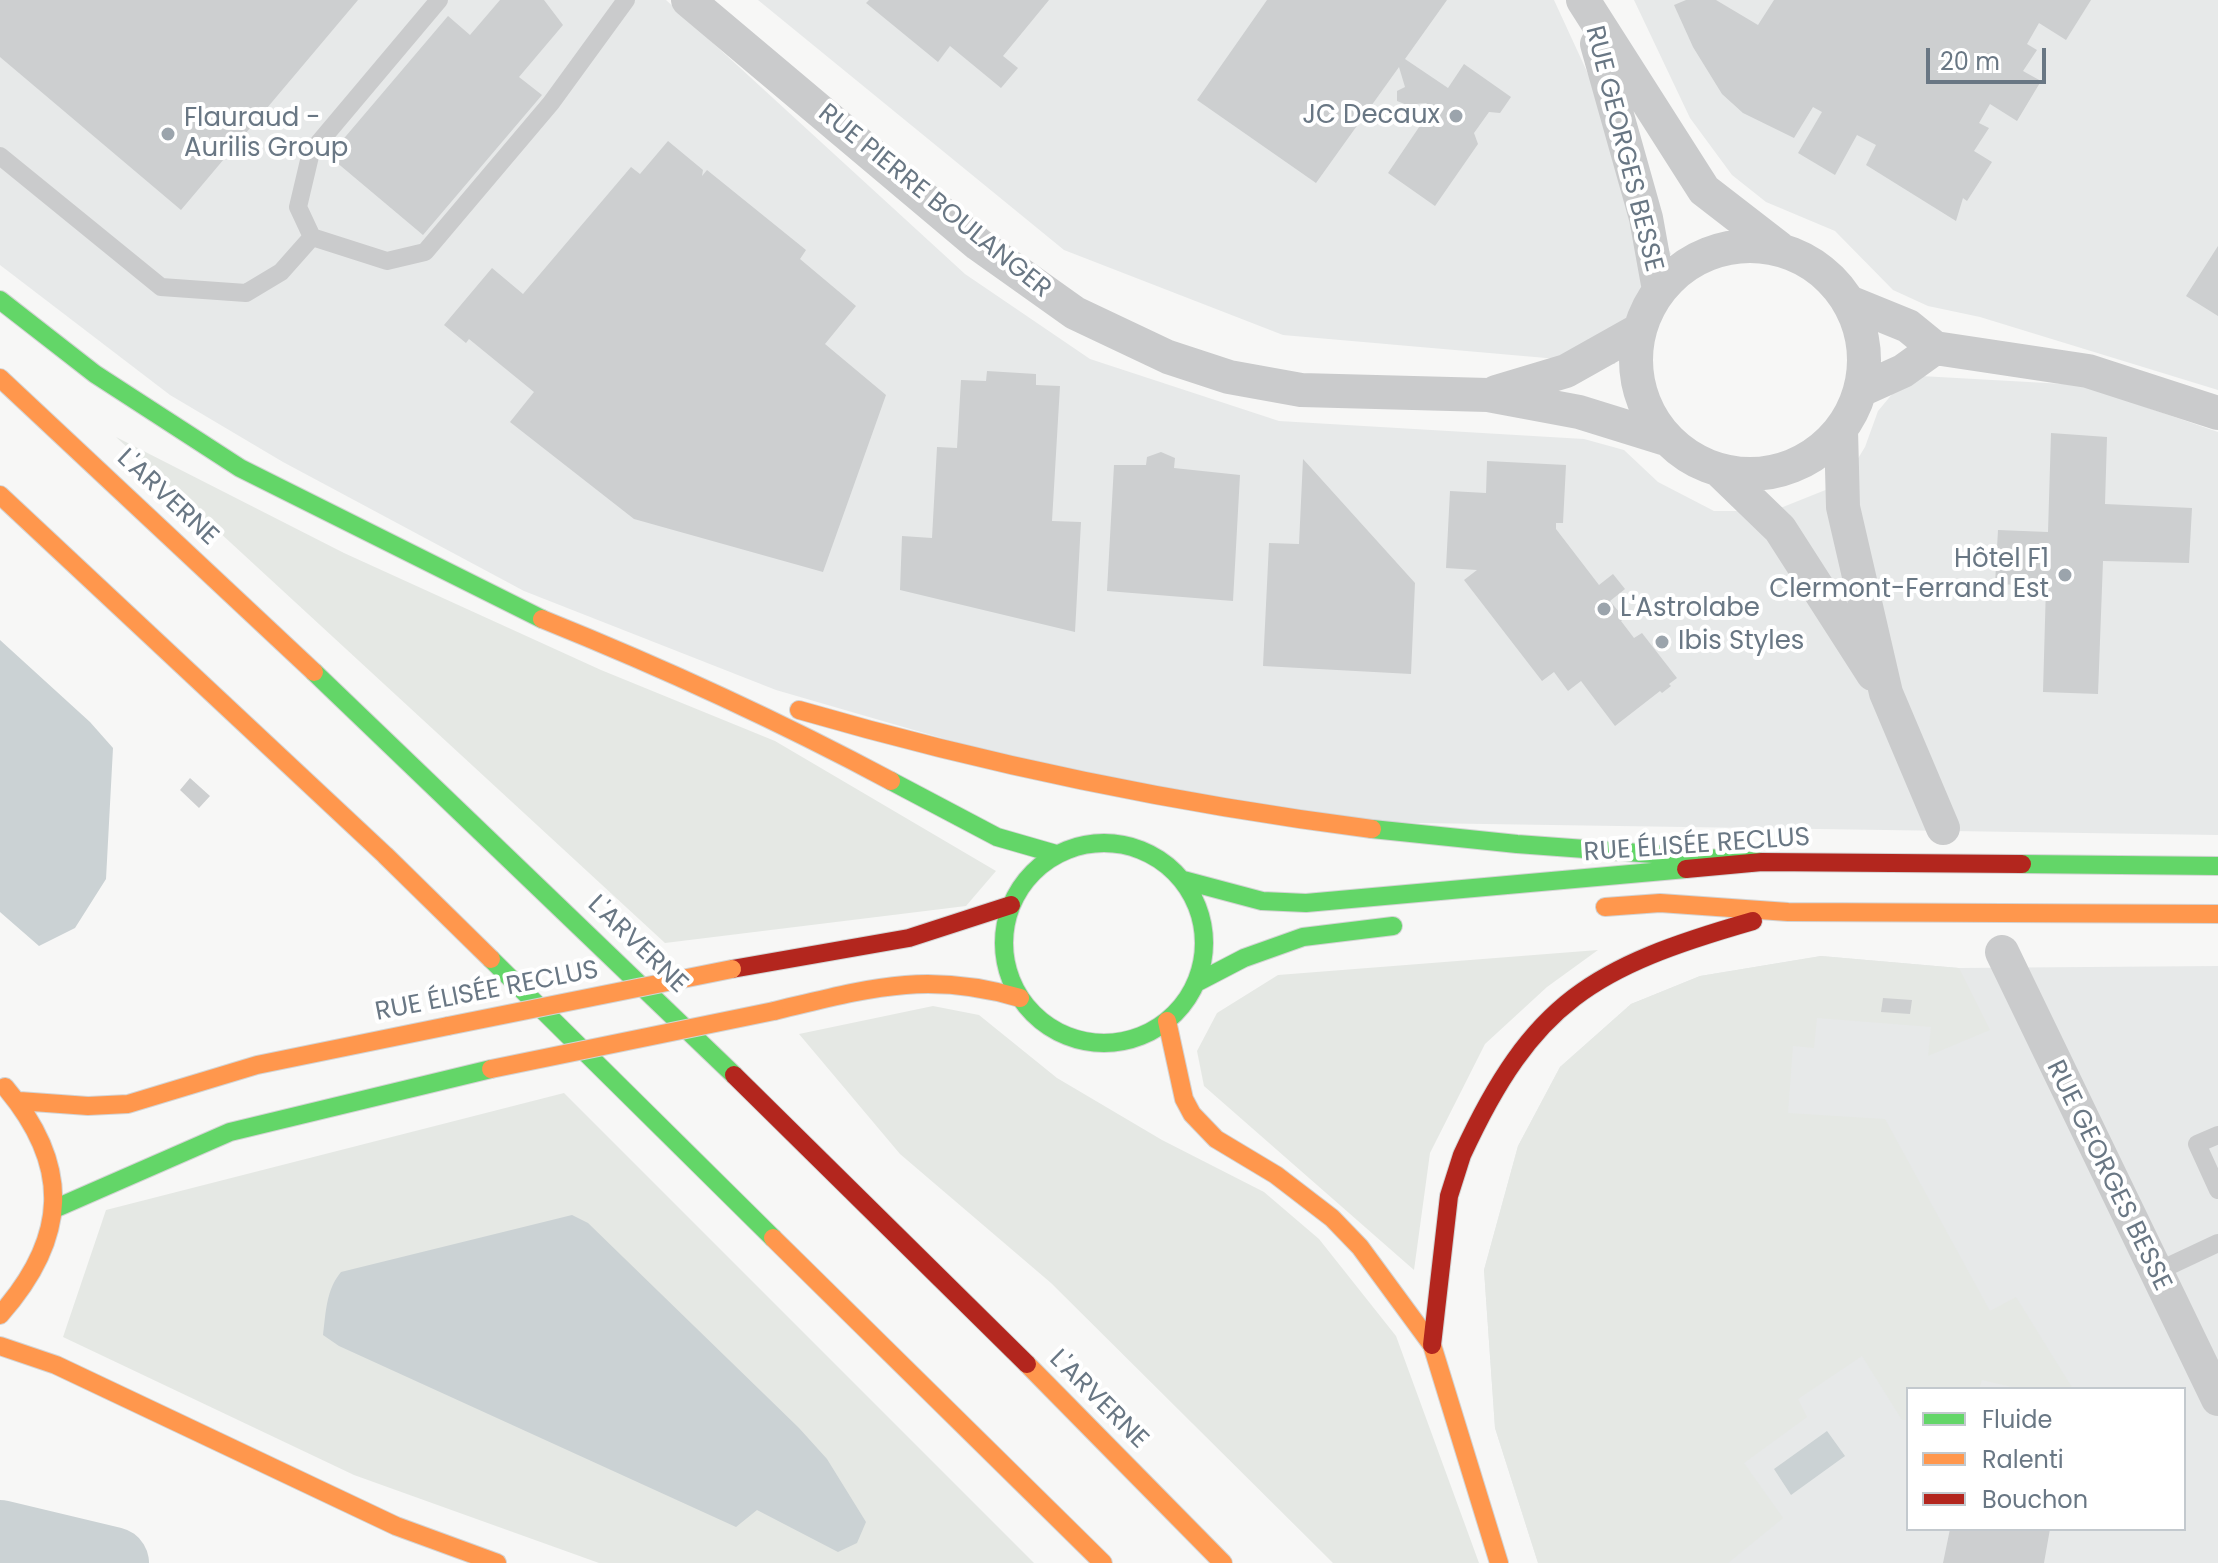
<!DOCTYPE html>
<meta charset="utf-8">
<style>
body{margin:0}
#map{position:relative;width:2218px;height:1563px;overflow:hidden;background:#f7f7f6;font-family:Poppins,sans-serif}
canvas{display:block}
.legend{position:absolute;left:1906px;top:1387px;width:280px;height:144px;box-sizing:border-box;background:#fff;border:2px solid #c3c9ce;margin:0;padding:10px 14px;list-style:none;font-size:24px;color:#697784}
.legend li{display:flex;align-items:center;gap:16px;height:40px}
.legend b{width:40px;border:2px solid #c3c9ce}
.scale{position:absolute;left:1926px;top:48px;width:120px;height:36px;box-sizing:border-box;border:4px solid #697784;border-top:0;padding-left:10px;font-size:24px;line-height:28px;white-space:nowrap;color:#697784;-webkit-text-stroke:6px #fff;paint-order:stroke}
</style>
<div id="map">
<canvas width="2218" height="1563"></canvas>
<ul class="legend">
<li><b style="height:10px;background:#63d668"></b>Fluide</li>
<li><b style="height:10px;background:#ff974d"></b>Ralenti</li>
<li><b style="height:10px;background:#b3261e"></b>Bouchon</li>
</ul>
<div class="scale">20 m</div>
</div>
<script>
const ctx = document.querySelector('canvas').getContext('2d');
ctx.lineJoin = 'round';
function fillPath(path, color) { ctx.fillStyle = color; ctx.fill(path, 'evenodd'); }
function trace(path, color, width, dash) { ctx.strokeStyle = color; ctx.lineWidth = width; ctx.lineCap = dash ? 'butt' : 'round'; ctx.setLineDash(dash || []); ctx.stroke(path); }
function label(font, color, halo, rows, align = 'center') {
  ctx.font = font + ' Poppins,sans-serif'; ctx.lineWidth = 8; ctx.setLineDash([]); ctx.textBaseline = 'middle'; ctx.strokeStyle = halo; ctx.fillStyle = color; for (const [text, x, y, turn = 0] of rows) {
    ctx.save(); ctx.translate(x, y); ctx.rotate((+turn || 0) * Math.PI / 180); ctx.textAlign = isNaN(turn) ? turn : align; if (halo) ctx.strokeText(text, 0, 0); ctx.fillText(text, 0, 0); ctx.restore();
  }
}
fillPath(new Path2D(`
 M0 0H666L965 274 1090 359 1279 421 1584 439 1624 450 1658 482 1714 511H1773L1843 483 1865 447 1878 411 1898 387 1921 376 2082 385 2218 432V835L1352 822 1031 764 776 690 524 591 283 462 170 395 0 265Z
 M758 0H1554L1671 254 1647 278 1622 334 1615 364 1283 335 1064 250Z
 M1634 0H2218V390L1980 317 1928 306 1893 290 1835 231 1766 202 1732 175 1690 118Z
 M1821 956 1959 968 2218 966V1563H1538L1495 1428 1484 1270 1518 1146 1560 1067 1631 1004 1700 976ZM1908 1389H2184V1529H1908Z`), '#e7e9e9');
fillPath(new Path2D(`
 M116 437 344 553 601 670 775 741 996 871 966 906 665 943Z
 M1598 950 1547 987 1485 1044 1430 1153 1414 1270 1204 1086 1197 1051 1217 1013 1278 975Z
 M1821 956 1959 968 1990 1030 1928 1056 1931 1027 1817 1018 1814 1048 1793 1046 1788 1113 1885 1119 1990 1311 2016 1297 2073 1389H2020L1982 1380 1979 1389H1908V1420H1902L1862 1356 1798 1399 1807 1417 1744 1463 1783 1518 1728 1563H1538L1495 1428 1484 1270 1518 1146 1560 1067 1631 1004 1700 976Z
 M933 1006 979 1015 1057 1078 1162 1140 1264 1192 1319 1239 1396 1336 1479 1563H1333L1051 1283 900 1154 799 1034Z
 M564 1093 1034 1563H599L354 1475 63 1337 106 1210Z`), '#e5e8e4');
fillPath(new Path2D(`
 M0 640 90 722 113 748 106 879 75 928 39 946 0 912Z
 M572 1215 588 1223 799 1428 827 1459 866 1522 857 1543 838 1552 757 1510 736 1527 339 1346 323 1335C326 1312 326 1290 341 1272Z
 M1827 1431 1845 1456 1791 1495 1774 1469Z`), '#cbd2d4');
trace(new Path2D(`
 M0 1536 113 1563`), '#cbd2d4', 72);
fillPath(new Path2D(`
 M0 0H358L181 210 0 57Z
 M500 0H544L563 25 519 77 542 95 423 235 329 156 448 16 470 35Z
 M869 0H1049L1003 56 1018 68 1001 88 950 46 938 62 866 3Z
 M1267 0H1447L1405 59 1448 88 1464 64 1511 97 1500 113 1489 112 1474 133 1478 144 1435 206 1388 173 1432 108 1426 103 1407 105 1397 101V91L1405 87 1399 67 1316 183 1197 100Z
 M1686 0H1716L1758 25 1774 0H2091L2066 40 2039 23 2027 44 2037 50 2023 71 2041 81 2017 121 1990 104 1979 123 1989 128 1974 151 1992 162 1967 201 1963 198 1956 221 1866 165 1876 145 1857 135 1835 175 1798 153 1822 112 1813 107 1794 138 1743 113 1722 94 1693 47 1674 5Z
 M668 141 703 170 702 176 707 170 806 250 800 259 856 306 825 344 886 395 823 572 634 519 510 422 534 392 469 339 466 343 444 325 492 268 523 294 631 167 640 174Z
 M2218 246V316L2186 296Z
 M987 371 1036 374V385L1060 386 1052 521 1081 522 1075 632 900 590 902 536 932 538 937 447 957 448 961 380 986 381Z
 M2051 433 2107 437 2105 504 2192 508 2189 563 2103 561 2098 694 2043 692 2046 586 1995 584 1998 530 2048 532Z
 M1161 452 1175 458 1174 468 1240 475 1233 601 1107 591 1114 465H1146L1147 457Z
 M1303 459 1415 583 1411 674 1263 666 1269 543 1299 544Z
 M1487 461 1566 465 1563 523H1556V529L1599 585 1613 574 1625 589 1610 601 1624 618 1621 621 1634 638 1642 633 1677 678 1669 684 1671 686 1662 693 1660 691 1615 726 1581 681 1568 691 1554 672 1542 681 1464 580 1477 570 1446 568 1450 491 1486 493Z
 M190 778 210 796 199 808 180 790Z
 M1883 998 1912 1000 1910 1014 1881 1012Z
 M1950 1529H2050L2044 1563H1943Z`), '#cdcfd0');
const fast = new Path2D(`
 M0 300 95 374 240 468 542 619
 M314 672 734 1075
 M891 781 997 837 1056 854
 M1372 829 1517 844 1762 862
 M1004 943a100 100 0 1 1 200 0a100 100 0 1 1-200 0Z
 M2022 864 2218 866
 M1183 880 1262 901 1306 903 1686 869
 M491 959 773 1238
 M1196 983 1244 958 1303 937 1393 926
 M54 1209 230 1132 491 1069`);
const slow = new Path2D(`
 M0 378 314 672
 M0 495 385 855 491 959
 M542 619C661 667 777 720 891 781
 M799 710C988 765 1177 804 1372 829
 M1605 907 1660 903 1788 912 2218 914
 M774 1011C866 989 926 970 1020 998
 M1167 1021 1184 1099 1192 1114 1216 1139 1276 1175 1332 1218 1360 1247 1432 1345 1499 1563
 M19 1101 88 1106 128 1104 257 1065 448 1026
 M773 1238 1103 1563
 M0 1315C68 1238 72 1166 5 1087
 M0 1346 56 1365 396 1526 497 1563
 M1027 1364 1223 1563`);
const jam = new Path2D(`
 M1686 869 1762 862 2022 864
 M732 969 909 938 1011 905
 M734 1075 1027 1364
 M1462 1155C1533 1001 1593 967 1753 921
 M1432 1345 1449 1196 1462 1155`);
trace(fast, '#d3d4d4', 20);
trace(slow, '#d3d4d4', 20);
trace(jam, '#d3d4d4', 20);
trace(new Path2D(`
 M439 0 311 152 298 207 312 237 387 261 425 252 551 103 626 0
 M0 156 161 287 246 293 281 272 312 237
 M2218 1135 2197 1144 2218 1190
 M2154 1273 2218 1243`), '#cacbcc', 18);
trace(new Path2D(`
 M688 0 978 244 1075 313 1168 357 1229 377 1301 390 1488 395 1579 412 1666 439
 M1583 0 1704 190 1779 248
 M1597 44 1646 218 1659 290
 M1636 360a114 114 0 1 1 228 0a114 114 0 1 1-228 0Z
 M1849 302 1908 326 1935 348 2088 371 2218 413
 M1861 390 1903 371 1935 348
 M1496 392 1566 371 1639 330
 M1841 430 1843 507 1886 693 1943 828
 M1720 471 1780 529 1873 674
 M2002 952 2218 1399`), '#cacbcc', 34);
trace(fast, '#63d668', 18);
trace(slow, '#ff974d', 18);
trace(jam, '#b3261e', 18);
const slowBridge = new Path2D(`
 M448 1026 732 969
 M491 1069 774 1011`);
trace(slowBridge, '#d3d4d4', 20, []);
trace(slowBridge, '#ff974d', 18);
for (const [x, y, r, color] of [
 [1456,116,8,"#9ba4ac"],
 [168,134,8,"#9ba4ac"],
 [2065,575,8,"#9ba4ac"],
 [1604,609,8,"#9ba4ac"],
 [1662,642,8,"#9ba4ac"]
]) { const dot = new Path2D(); dot.arc(x, y, r, 0, 2 * Math.PI); ctx.fillStyle = color; ctx.fill(dot); trace(dot, '#fff', 3); }
label('26px', '#697784', '#fff', [
 ["JC Decaux",1440,116,"right"],
 ["Flauraud -",184,119],
 ["Aurilis Group",184,149],
 ["Hôtel F1",2049,560,"right"],
 ["Clermont-Ferrand Est",2049,590,"right"],
 ["L'Astrolabe",1620,609],
 ["Ibis Styles",1678,642]
], 'left');
label('26px', '#697784', '#fff', [
 ["RUE GEORGES BESSE",1623,149,76],
 ["RUE PIERRE BOULANGER",934,202,39],
 ["L'ARVERNE",167,498,43],
 ["RUE ÉLISÉE RECLUS",1697,846,-4],
 ["L'ARVERNE",637,945,44],
 ["RUE ÉLISÉE RECLUS",487,992,-11],
 ["RUE GEORGES BESSE",2108,1176,64],
 ["L'ARVERNE",1098,1400,45]
]);
</script>
